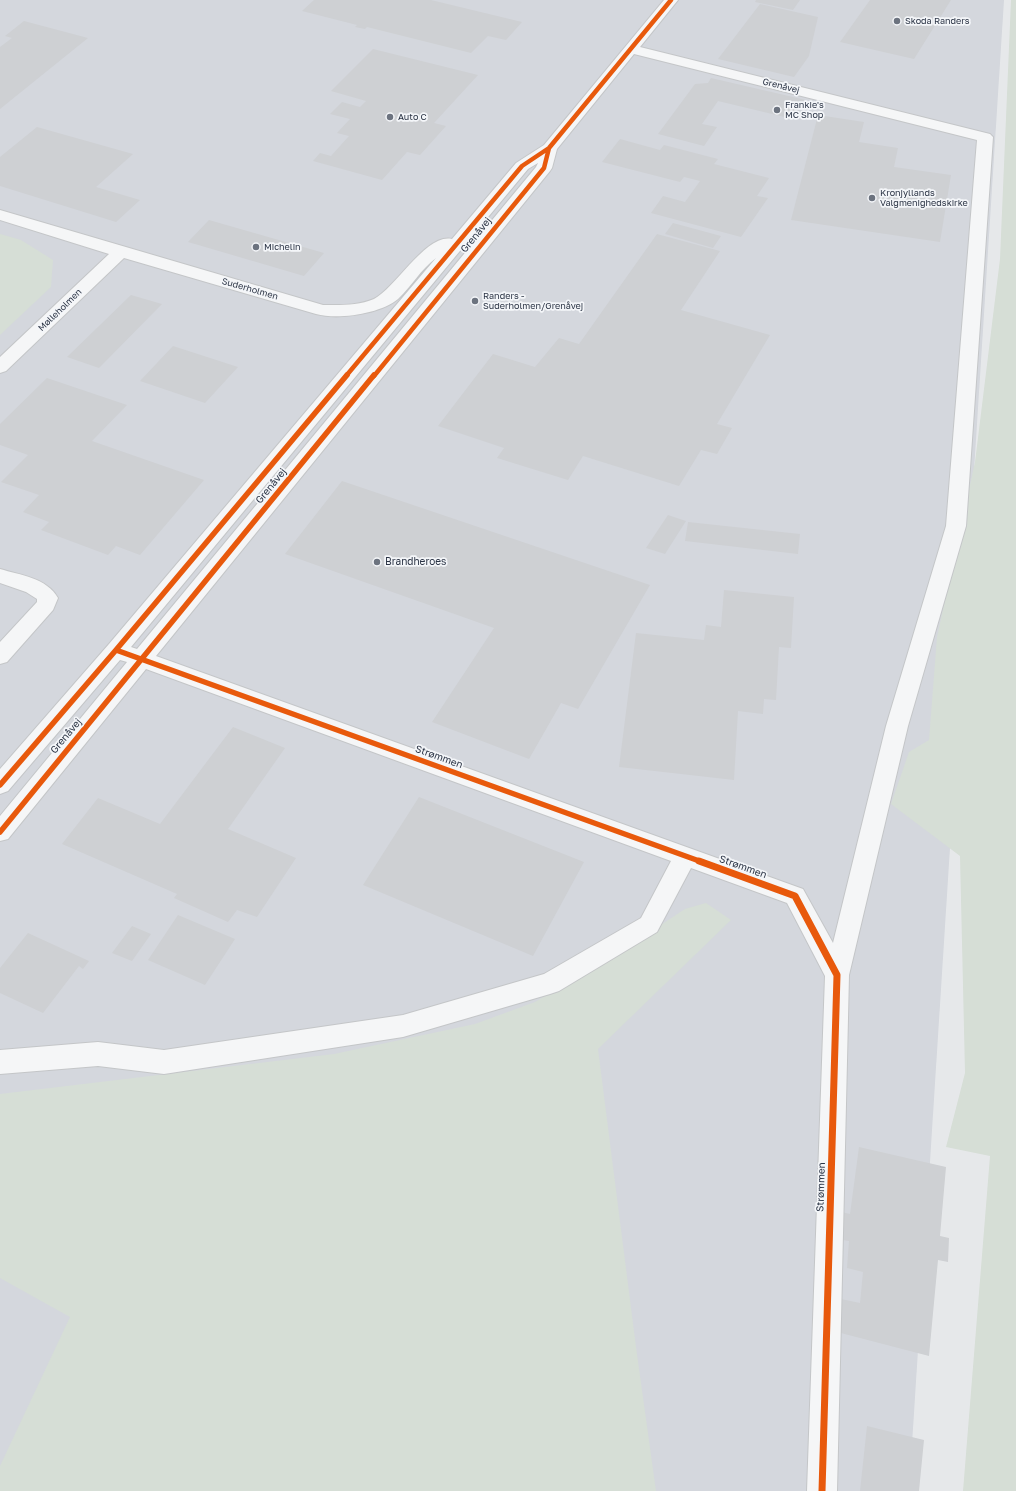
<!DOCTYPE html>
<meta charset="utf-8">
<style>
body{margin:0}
canvas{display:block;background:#e6e8ea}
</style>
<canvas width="1016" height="1491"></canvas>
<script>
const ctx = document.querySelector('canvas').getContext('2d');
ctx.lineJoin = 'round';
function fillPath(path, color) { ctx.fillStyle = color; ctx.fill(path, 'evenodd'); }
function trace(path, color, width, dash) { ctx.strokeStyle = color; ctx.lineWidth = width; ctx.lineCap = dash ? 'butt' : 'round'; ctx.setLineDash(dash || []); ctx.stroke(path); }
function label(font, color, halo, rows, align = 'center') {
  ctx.font = font + ' "Golos Text",sans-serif'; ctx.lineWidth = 3.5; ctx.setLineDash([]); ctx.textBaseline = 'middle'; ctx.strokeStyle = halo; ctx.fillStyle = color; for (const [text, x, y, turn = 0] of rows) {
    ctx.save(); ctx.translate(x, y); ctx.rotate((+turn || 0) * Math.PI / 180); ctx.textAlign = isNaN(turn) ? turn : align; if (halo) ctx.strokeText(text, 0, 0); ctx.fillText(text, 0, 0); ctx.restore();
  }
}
fillPath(new Path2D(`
 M0 0H1004L909 1491H0Z`), '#d4d7dd');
fillPath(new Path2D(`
 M1011 0H1016V1491H963L990 1156 946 1147 965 1073 960 856 891 804 909 752 929 740 937 637 975 462 1000 259Z
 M0 234 21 240 53 260 51 287 0 335Z
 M706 903 731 920 598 1049 636 1347 656 1491H0V1466L70 1317 0 1278V1094L334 1054 475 1024 535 1002 641 938 685 909Z`), '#d6ded6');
fillPath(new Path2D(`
 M314 0H431L522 22 506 40 488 36 471 53 367 27 365 29 355 27 357 25 302 11Z
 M756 0H800L793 10 755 2Z
 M870 0H951L914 59 840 42Z
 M760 4 818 17 809 56 794 77 718 59Z
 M24 21 88 38 0 109V47L12 38 5 36Z
 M373 49 478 75 434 123 446 126 420 155 407 152 382 180 313 161 320 153 331 156 349 136 337 133 350 119 330 114 342 102 360 107 366 101 331 91Z
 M711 78 806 100 793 119 718 101 702 124 717 127 704 146 658 134 695 84 708 83Z
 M818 115 864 122 859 142 898 148 894 167 951 175 940 242 791 220Z
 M37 127 133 154 96 187 140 200 116 222 0 186V157Z
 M620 139 660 150 664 145 718 159 714 164 769 178 757 196 768 198 741 237 651 213 663 196 685 202 700 181 684 177 680 182 602 162Z
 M209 220 324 253 304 276 188 242Z
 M673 223 721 236 713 248 665 234Z
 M657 234 720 251 681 310 770 335 717 424 732 428 717 454 701 450 679 486 583 456 568 480 497 458 504 448 438 426 493 354 535 367 559 338 579 344Z
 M131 295 162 304 99 368 67 357Z
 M173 346 238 367 205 403 140 381Z
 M47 378 127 405 92 441 204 480 140 555 116 546 108 555 41 530 49 522 23 512 39 495 1 482 28 455 0 445V424Z
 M342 481 650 585 578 709 561 703 529 759 432 722 494 628 285 554Z
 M668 515 686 521 665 554 646 548Z
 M688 522 800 534 798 554 685 541Z
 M724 590 794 597 791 648 779 647 776 700 764 699 763 714 738 711 734 780 619 767 636 633 704 640 706 625 721 627Z
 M233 727 285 748 228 829 296 858 257 917 237 910 228 922 174 898 177 894 62 844 98 798 160 824Z
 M419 797 584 862 533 956 363 885Z
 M178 915 235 939 205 985 148 960Z
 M132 926 151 934 132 961 112 953Z
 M28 933 89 961 83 969 79 966 43 1013 0 993V968Z
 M859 1147 946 1167 940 1236 949 1238 948 1262 938 1260 929 1356 837 1332 841 1299 860 1303 863 1272 847 1268 849 1241 837 1239 841 1212 850 1214Z
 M867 1426 924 1440 919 1491H860Z`), '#ced0d3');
const minor = new Path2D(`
 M664 0H678L640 47 990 134 993 137 966 526 908 726 849 975 837 1491H807L825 976 787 903 691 868 657 932 559 991 550 994 403 1037 164 1074 98 1066 0 1074V1050L98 1042 164 1050 403 1015 544 974 641 918 671 861 146 669 8 839 0 841V816L127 662 120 660 8 791 0 794V769L109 644 436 258C420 270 412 286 398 299 380 314 338 320 316 314L124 258 6 371 0 373V357L109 254 0 220V210L323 305C340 305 358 306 374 299 396 288 426 233 452 239L516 163 544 145ZM634 54 977 140 946 526 886 726 833 943 803 889 156 656 550 171 552 168 557 149ZM538 163 536 167 137 649 131 647 528 169Z
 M0 569C20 575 47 578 58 598L53 610 7 662 0 664V642L37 602V599L26 592 0 583Z`);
trace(minor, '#c4c6c8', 2);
fillPath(minor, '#f5f6f7');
trace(new Path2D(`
 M346 376 522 166 549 148 671 0
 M374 376 544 168 549 148`), '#e8590c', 4.5);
trace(new Path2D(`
 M116 650 702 862
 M0 785 116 650 347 375
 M0 832 374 375`), '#e8590c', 5.5);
trace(new Path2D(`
 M699 861 795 896 837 975 822 1491`), '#e8590c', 7);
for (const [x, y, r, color] of [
 [897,21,4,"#6c737f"],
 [777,110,4,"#6c737f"],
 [390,117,4,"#6c737f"],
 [872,198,4,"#6c737f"],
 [256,247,4,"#6c737f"],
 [475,301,4,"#6c737f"],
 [377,562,4,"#6c737f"]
]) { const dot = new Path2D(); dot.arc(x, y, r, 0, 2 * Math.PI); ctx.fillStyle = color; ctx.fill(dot); trace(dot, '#f4f6f9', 1.5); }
label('9px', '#2b3445', '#f4f6f9', [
 ["Skoda Randers",905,21],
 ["Frankie's",785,105],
 ["MC Shop",785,115],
 ["Auto C",398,117],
 ["Kronjyllands",880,193],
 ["Valgmenighedskirke",880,203],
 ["Michelin",264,247],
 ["Randers -",483,296],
 ["Suderholmen/Grenåvej",483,306]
], 'left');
label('9px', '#2b3445', '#f4f6f9', [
 ["Grenåvej",781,86,14],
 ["Suderholmen",250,289,16],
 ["Mølleholmen",60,310,-44]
]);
label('10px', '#2b3445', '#f4f6f9', [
 ["Grenåvej",476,235,-51],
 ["Grenåvej",271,486,-51],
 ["Grenåvej",66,736,-50],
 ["Strømmen",439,757,20],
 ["Strømmen",743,867,20],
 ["Strømmen",821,1187,-88]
]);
label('10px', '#2b3445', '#f4f6f9', [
 ["Brandheroes",385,562]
], 'left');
</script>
